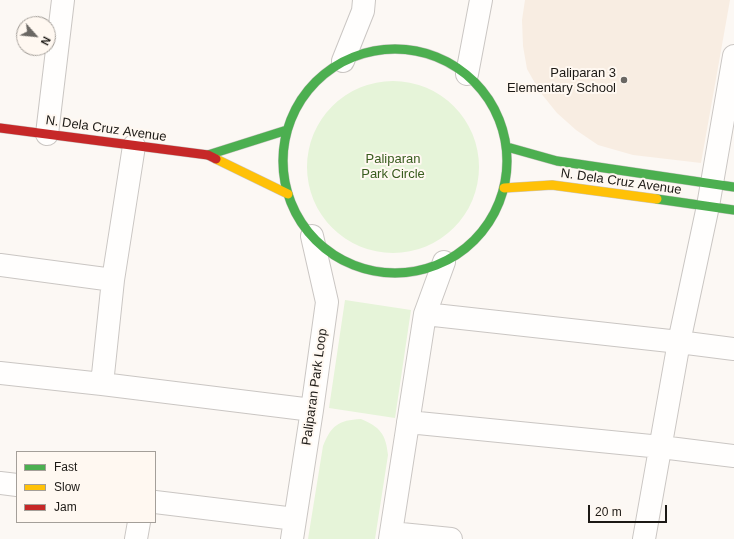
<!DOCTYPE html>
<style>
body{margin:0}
#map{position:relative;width:734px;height:539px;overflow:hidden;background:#fcf8f4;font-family:Arial,sans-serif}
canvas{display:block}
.legend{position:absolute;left:16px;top:451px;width:140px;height:72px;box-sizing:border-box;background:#fff8f1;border:1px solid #a49f99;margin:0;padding:5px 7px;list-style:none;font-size:12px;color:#1c1915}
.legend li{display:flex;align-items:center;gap:8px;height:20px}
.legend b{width:20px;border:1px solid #a49f99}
.north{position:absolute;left:16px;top:16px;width:40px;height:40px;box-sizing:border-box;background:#fff8f1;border:1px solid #a49f99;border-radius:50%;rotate:117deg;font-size:11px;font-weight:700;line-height:16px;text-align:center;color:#1c1915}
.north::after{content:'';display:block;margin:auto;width:14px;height:18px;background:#6a6763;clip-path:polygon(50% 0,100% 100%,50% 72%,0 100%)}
.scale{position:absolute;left:588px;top:505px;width:79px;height:18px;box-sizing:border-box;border:2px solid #1c1915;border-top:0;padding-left:5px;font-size:12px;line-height:14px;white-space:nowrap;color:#1c1915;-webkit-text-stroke:3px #fff8f1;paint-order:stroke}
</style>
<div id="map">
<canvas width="734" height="539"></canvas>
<ul class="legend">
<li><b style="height:5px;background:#4caf50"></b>Fast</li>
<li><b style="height:5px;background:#ffc107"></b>Slow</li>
<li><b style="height:5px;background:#c62828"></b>Jam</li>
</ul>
<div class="north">N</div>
<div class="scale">20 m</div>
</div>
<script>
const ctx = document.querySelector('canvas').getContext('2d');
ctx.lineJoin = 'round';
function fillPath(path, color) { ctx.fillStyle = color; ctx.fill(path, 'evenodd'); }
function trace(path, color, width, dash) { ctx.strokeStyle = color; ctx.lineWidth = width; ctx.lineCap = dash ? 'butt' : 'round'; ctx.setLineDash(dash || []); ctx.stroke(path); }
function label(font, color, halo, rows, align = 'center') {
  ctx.font = font + ' Arial,sans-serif'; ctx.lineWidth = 4; ctx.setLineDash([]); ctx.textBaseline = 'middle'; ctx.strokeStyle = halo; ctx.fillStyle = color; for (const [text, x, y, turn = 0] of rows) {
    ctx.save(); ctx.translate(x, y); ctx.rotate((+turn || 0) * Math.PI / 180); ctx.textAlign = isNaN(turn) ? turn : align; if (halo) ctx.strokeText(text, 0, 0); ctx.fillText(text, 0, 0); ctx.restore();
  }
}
fillPath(new Path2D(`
 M525 0H730L701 163 633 155 598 145 576 130 557 113 540 92 527 69 523 46 522 20Z`), '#f8ede2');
fillPath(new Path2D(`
 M307 167a86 86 0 1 1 172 0a86 86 0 1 1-172 0Z
 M345 300 411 310 395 418 329 408Z
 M361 419C380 427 386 434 388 455L375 539H308L323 446C331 426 338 420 361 419Z`), '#e6f4d9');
const street = new Path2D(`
 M343 61 363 11 364 0
 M467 74 481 0
 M47 134 63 0
 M0 265 113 280
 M425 314 679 342 734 349
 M0 373 102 384 312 410
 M102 384 113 280 134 146
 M408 422 661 447 734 456
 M0 483 17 485
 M155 502 295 519
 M391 533 451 539
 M136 539 139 522
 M292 539 312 410 327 302 312 236
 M390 539 425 314 444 262
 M644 539 679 342 708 206 734 56`);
const fast = new Path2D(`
 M283 161a112 112 0 1 1 224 0a112 112 0 1 1-224 0Z
 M507 147 557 161 734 187
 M208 155 287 130
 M657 199 734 210`);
const slow = new Path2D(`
 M216 159 288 194
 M504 188 552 185 657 199`);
const jam = new Path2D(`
 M0 128 208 155 216 159`);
trace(street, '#cac6c3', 24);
trace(fast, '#cac6c3', 10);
trace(slow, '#cac6c3', 10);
trace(jam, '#cac6c3', 10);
trace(street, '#fffefd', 22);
trace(fast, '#4caf50', 9);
trace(slow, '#ffc107', 9);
trace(jam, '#c62828', 9);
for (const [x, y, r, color] of [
 [624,80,4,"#6a6763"]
]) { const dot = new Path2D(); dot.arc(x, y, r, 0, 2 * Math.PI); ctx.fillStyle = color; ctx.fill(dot); trace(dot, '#fff8f1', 1.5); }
label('13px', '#1c1915', '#fff8f1', [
 ["Paliparan 3",616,73],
 ["Elementary School",616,88]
], 'right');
label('13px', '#1c1915', '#fff8f1', [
 ["N. Dela Cruz Avenue",106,129,8],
 ["N. Dela Cruz Avenue",621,182,8],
 ["Paliparan Park Loop",315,387,-82]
]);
label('13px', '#395c1e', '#fff8f1', [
 ["Paliparan",393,159],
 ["Park Circle",393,174]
]);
</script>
